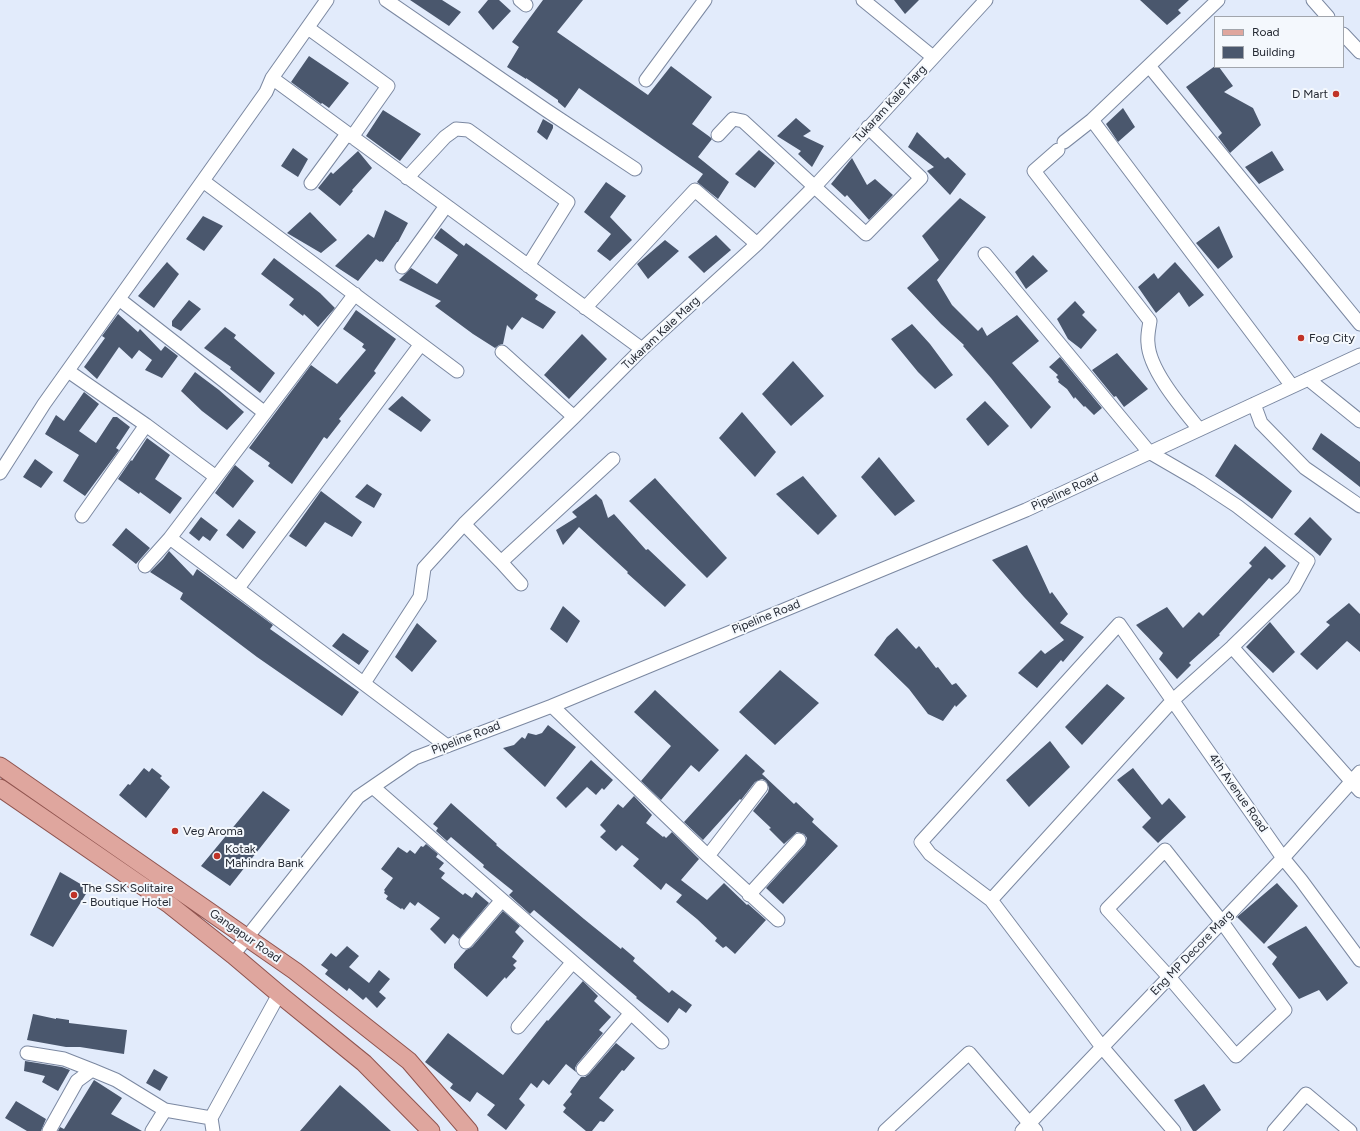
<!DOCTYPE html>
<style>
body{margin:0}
#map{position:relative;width:1360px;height:1131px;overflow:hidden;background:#e2ebfb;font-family:Figtree,sans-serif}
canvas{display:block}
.legend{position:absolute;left:1214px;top:16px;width:130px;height:52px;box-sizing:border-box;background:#f4f8fd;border:1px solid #a1a5ac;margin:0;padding:5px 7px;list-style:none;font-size:12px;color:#242933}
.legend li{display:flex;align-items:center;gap:8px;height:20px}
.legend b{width:20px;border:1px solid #a1a5ac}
</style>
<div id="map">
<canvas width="1360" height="1131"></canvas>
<ul class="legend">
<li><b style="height:5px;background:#dfa69e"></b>Road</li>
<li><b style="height:11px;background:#4a576d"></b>Building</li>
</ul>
</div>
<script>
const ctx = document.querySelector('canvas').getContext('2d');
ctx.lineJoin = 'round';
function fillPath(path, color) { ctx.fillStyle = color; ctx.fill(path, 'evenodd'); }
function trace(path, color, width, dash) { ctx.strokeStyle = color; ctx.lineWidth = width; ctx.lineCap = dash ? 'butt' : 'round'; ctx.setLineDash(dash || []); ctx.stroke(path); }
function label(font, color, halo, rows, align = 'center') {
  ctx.font = font + ' Figtree,sans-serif'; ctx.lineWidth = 4; ctx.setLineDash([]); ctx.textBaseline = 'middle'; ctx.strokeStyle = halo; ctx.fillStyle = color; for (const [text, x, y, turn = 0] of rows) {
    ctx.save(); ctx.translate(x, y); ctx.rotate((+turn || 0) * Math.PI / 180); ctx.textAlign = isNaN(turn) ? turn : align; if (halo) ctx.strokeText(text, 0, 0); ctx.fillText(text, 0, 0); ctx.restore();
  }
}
fillPath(new Path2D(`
 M410 0H442L461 12 449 26Z
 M488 0H499L511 11 493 30 478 12Z
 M543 0H583L557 32 648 95 671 66 712 97 692 124 710 137 712 139 698 157 729 182 718 199 697 182 703 174 579 88 565 108 558 102V100L526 78V79L507 67 519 47 512 42Z
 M894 0H919L905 14Z
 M1140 0H1189L1178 10 1181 13 1167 25Z
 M309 56 349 83 329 108 322 103 321 104 291 82Z
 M1215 66 1219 67 1233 86 1224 92 1253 108 1261 125 1230 153 1218 137 1222 133 1186 87Z
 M1123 108 1135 127 1118 142 1106 124Z
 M383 110 421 134 400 161 366 136Z
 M796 118 811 131 803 136 824 146 812 167 798 154 801 151 777 136Z
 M543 119 553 125V128L547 140 537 132Z
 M917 132 945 159 948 157 966 174 950 195 927 171 934 167 908 147Z
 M293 148 308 159 298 177 281 166Z
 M759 150 775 163 755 188 735 174Z
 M358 151 372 168 352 190 353 191 340 206 318 188 331 172 333 174Z
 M1272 151 1284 170 1259 184 1245 167Z
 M852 158 867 185 875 179 893 195 869 220 847 195 845 197 831 184Z
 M606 182 626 196 610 217 632 240 610 261 597 251 611 234 584 212Z
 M960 198 986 217 937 280 952 305 978 331 982 327 987 336 1017 315 1039 341 1012 363 1051 407 1031 429 991 378 963 346 964 345 941 324 907 288 939 260 922 236Z
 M385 210 408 223 398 242H397L383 262 381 261 380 262 376 259 358 281 335 266 368 234 374 238Z
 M310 212 337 240 321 253 287 233Z
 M203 216 223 226 204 251 186 239Z
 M1219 226 1233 257 1218 269 1196 243Z
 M441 228 464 246 466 243 538 295 535 299 556 312 543 329 522 317 512 330 507 325 503 344 499 345 495 348 473 334 435 306 441 301 399 280 411 268 437 284 458 255 434 238Z
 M716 235 731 250 704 273 688 257Z
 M665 240 679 251 648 279 637 264Z
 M1033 255 1048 271 1026 289 1015 272Z
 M274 258 320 293 335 308 318 327 304 314 303 316 289 305 294 299 261 274Z
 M167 262 179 274 154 308 138 296Z
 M1175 262 1204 295 1189 307 1179 292 1156 313 1138 287 1154 273 1158 279Z
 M189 300 201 309 181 331 172 326V321Z
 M1075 301 1085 312 1082 315 1097 330 1081 349 1068 339 1057 319Z
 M356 310 396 339 374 371 376 373 339 419 341 421 327 439 324 437 292 484 268 466 270 463 249 448 311 365 337 384 366 350 362 347 364 344 343 329Z
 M118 314 138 332 140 329 161 351 165 346 178 356 162 378 145 370 152 360 139 350 132 359 119 347 97 379 84 367 105 338 102 336Z
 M912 324 930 344 953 375 935 389 918 372 891 339Z
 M225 327 236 335 234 338 275 373 260 393 230 369 231 367 204 348Z
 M582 334 607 359 569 399 544 375Z
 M1117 353 1148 389 1124 407 1116 396 1114 397 1092 370Z
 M1060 357 1102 408 1094 415 1085 406 1084 407 1075 397 1074 399 1067 389 1058 382 1059 380 1056 377 1058 375 1049 367Z
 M793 361 824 396 791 426 762 394Z
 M195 372 219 390 244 412 227 430 202 411 181 391Z
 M84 392 99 404 79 431 96 443 113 417H117L130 427 116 448 119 450 85 496 63 481 79 455 45 434 56 415 64 421Z
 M402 396 431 420 421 432 388 409Z
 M985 401 1009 426 988 446 966 419Z
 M742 412 776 452 755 477 719 438Z
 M1321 433 1360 462V487L1312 449Z
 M147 438 170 455 155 479 182 498 170 514 140 492 139 494 118 479 131 460 132 461Z
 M1235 444 1292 491 1272 519 1215 476Z
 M879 457 915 501 895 516 861 477Z
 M35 459 53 472 41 488 23 477Z
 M235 465 254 481 233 508 215 493Z
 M803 476 837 516 818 535 776 494Z
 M655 478 727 558 707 578 629 501Z
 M367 484 382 494 374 508 355 497Z
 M321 491 362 522 352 537 325 522 306 547 289 536Z
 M596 494 602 500 608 518 614 514 646 550 648 549 686 585 665 607 627 573 628 572 579 527 563 545 556 530 577 517 572 512Z
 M201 517 218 530 210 541 203 536 199 541 189 533Z
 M1310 517 1332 539 1320 556 1294 534Z
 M239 519 256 532 243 549 226 535Z
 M126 528 150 548 136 564 112 545Z
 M1027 545 1050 594 1052 592 1068 614 1060 623 1084 637 1063 662 1061 660 1037 688 1018 673 1041 650 1045 654 1064 640 1024 597 992 560Z
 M1265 546 1286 566 1272 580 1269 578 1219 634 1220 635 1189 663 1191 665 1177 679 1159 659 1163 653 1136 625 1167 607 1183 628 1199 612 1203 616 1252 566 1249 563Z
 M169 551 193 576 197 569 273 625 270 629 359 692 342 716 257 657 180 599 183 593 150 572 163 559Z
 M1349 603 1360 614V652L1347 641 1317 670 1300 654 1330 625 1326 622Z
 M563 606 580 621 567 643 550 629Z
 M1270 622 1295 652 1273 673 1246 647Z
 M417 623 437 641 412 672 395 657Z
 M897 628 916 649 919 646 936 668 938 667 952 685 956 683 967 696 956 707 955 705 943 721 928 714 909 689 874 655 887 637Z
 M343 633 369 651 359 665 332 646Z
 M780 670 819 703 775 745 739 712Z
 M1107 684 1125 698 1082 745 1065 727Z
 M655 690 719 750 699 772 691 765 661 800 641 781 671 746 634 712Z
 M548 725 576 747 545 787 503 748 514 745 522 737 525 739 528 733 536 735 542 733Z
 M1050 741 1070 767 1029 807 1006 780Z
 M746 754 765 771 762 774 794 804 796 802 814 819 812 822 838 846 783 904 766 888 805 845 807 838 804 834 797 832 784 844 769 829 771 828 753 811 768 792 769 788 766 781 762 779 755 782 741 800 740 799 703 840 684 822Z
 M591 760 613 780 604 790 602 788 596 795 587 787 566 808 556 798Z
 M144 768 149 772 152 768 162 776 160 778 170 787 146 818 119 795 128 784 130 785Z
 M1133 768 1162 805 1169 798 1186 817 1158 843 1142 827 1151 818 1117 780Z
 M263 791 290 810 230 886 201 866Z
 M634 796 652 815 646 823 663 837 664 836 666 838 672 832 699 859 681 880 707 900 724 883 747 905 748 904 766 920 735 954 726 946 723 948 715 941 717 938 697 919 676 902 682 895 666 883 661 890 633 866 639 859 622 845 616 851 600 837 606 831 600 825 618 804 623 808Z
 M451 803 497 844 496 845 584 919 621 949 622 947 635 958 633 961 669 993 672 990 692 1005 686 1013 679 1008 668 1023 646 1006 636 998 637 997 534 910 530 914 509 895 513 891 483 867 484 865 451 837 447 841 436 831 438 828 433 824Z
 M426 844 438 854 436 857 444 863 439 869 445 873 441 878 463 895 465 893 472 898 476 892 489 903 459 939 453 934 445 944 430 929 440 918 418 902 415 906 410 902 404 910 402 908 401 909 386 899 388 896 384 893 385 891 384 890 393 878 381 869 398 847 407 853 410 850 415 854 421 846 423 847Z
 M60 872 89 889 53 947 30 935Z
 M1277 883 1298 906 1264 944 1237 917Z
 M503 911 520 926 515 932 524 941 512 957 517 961 513 965 516 968 506 979 505 977 487 997 454 968V964L466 950 472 947Z
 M1306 926 1348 983 1327 1001 1319 990 1299 999 1272 964 1277 957 1267 947Z
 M347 946 359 956 349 967 369 983 379 970 390 979 379 992 386 998 377 1008 366 997 363 1000 349 988 347 991 325 974 328 970 321 965 331 953 336 957Z
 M583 981 598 996 594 1001 611 1017 599 1030 603 1033 577 1064 575 1068 576 1072 566 1064 549 1085 543 1080 537 1088 531 1083 519 1099 525 1105 506 1130 487 1115 495 1105 477 1092 470 1102 450 1088 453 1084 425 1062 448 1033 503 1075 547 1020 548 1021Z
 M33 1014 56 1019V1018L69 1020V1023L127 1030 124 1054 80 1047H66L27 1040Z
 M616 1043 635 1058 624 1071 622 1070 599 1098 614 1110 604 1122 600 1121 592 1131H586L563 1112 566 1108 563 1105 572 1094 570 1092 581 1077H585L589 1074Z
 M25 1061 62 1067 70 1070 58 1091 42 1082 45 1076 24 1071Z
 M154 1069 168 1077 160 1091 146 1083Z
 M94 1080 122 1098 111 1114 142 1131H58L60 1127 64 1129Z
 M1204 1084 1221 1110 1196 1131H1193L1174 1100Z
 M340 1085 364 1106 391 1131H300Z
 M16 1101 46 1119 41 1131H27L5 1118Z`), '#4a576d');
const minor = new Path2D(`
 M386 0 546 110 635 169
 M520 0 526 5
 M863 0 933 57
 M1218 0 1092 120 1292 386
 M1313 0 1328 17
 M308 28 388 86 352 137
 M1343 34 1360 52
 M1149 66 1360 324
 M272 78 642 349
 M646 80 705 0
 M718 135 733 119 743 121 866 234 921 178 868 127
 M1064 142 1092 120
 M1058 150 1034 171 1150 321C1149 328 1147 336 1148 343 1149 370 1182 408 1199 429
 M407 178 445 137 456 129 468 130 568 202 528 266
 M203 181 457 371
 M311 183 347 134
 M985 254 1149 452 1199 481 1237 506 1308 561 1294 587 1232 647 1173 700 991 900
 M402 267 446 206
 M119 299 265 413
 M585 308 695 190 757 244
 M502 352 574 417
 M68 371 146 425 82 516
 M1308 379 1360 421
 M1254 404 1261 423 1305 468 1360 506
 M146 425 216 477
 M0 473 44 404 266 92 272 78 327 0
 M464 524 501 562 613 459
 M170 538 447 746
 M501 562 521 584
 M145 566 170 538 355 294
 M238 588 421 344
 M1232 647 1360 791
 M364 683 420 597 424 568 464 524 574 417 642 349 757 244 817 184 986 0
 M552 706 708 856 778 920
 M373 787 631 1013 662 1042
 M1165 850 1222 922 1285 1010 1236 1056 1169 977 1107 909Z
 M708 856 761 787
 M749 895 799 840
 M466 942 502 900
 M233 955 358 797 415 758 552 706 1026 510 1360 355
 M518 1027 572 963
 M27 1053 64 1059 92 1070
 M583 1069 631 1013
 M211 1118 213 1131
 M49 1131 77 1081 92 1070 116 1080 165 1110 211 1118 279 994
 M152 1131 165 1110
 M885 1131 969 1053 1036 1131
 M1022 1131 1283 858 1360 772
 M1174 1131 1102 1047 991 900 930 854 921 842 1119 624 1283 858 1301 880 1360 960
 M1274 1131 1306 1094 1350 1131`);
const major = new Path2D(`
 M0 766 295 971 409 1061 469 1131
 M0 788 170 905 233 955 279 994 364 1063 431 1131`);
trace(minor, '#7b88a1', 15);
trace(major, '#8f534e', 19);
trace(minor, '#fff', 13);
trace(major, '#dfa69e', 17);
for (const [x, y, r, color] of [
 [1336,94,4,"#c03327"],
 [1301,338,4,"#c03327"],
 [175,831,4,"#c03327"],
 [217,856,4,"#c03327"],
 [74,895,4,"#c03327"]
]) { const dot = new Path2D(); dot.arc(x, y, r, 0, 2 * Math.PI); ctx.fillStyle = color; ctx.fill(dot); trace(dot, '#f4f8fd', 1.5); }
label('12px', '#242933', '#f4f8fd', [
 ["D Mart",1328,94,"right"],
 ["Fog City",1309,338],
 ["Veg Aroma",183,831],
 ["Kotak",225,849],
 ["Mahindra Bank",225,863],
 ["The SSK Solitaire",82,888],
 ["- Boutique Hotel",82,902]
], 'left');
label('12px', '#242933', '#f4f8fd', [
 ["Tukaram Kale Marg",890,104,-47],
 ["Tukaram Kale Marg",661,333,-43],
 ["Pipeline Road",1065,492,-25],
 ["Pipeline Road",766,617,-22],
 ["Pipeline Road",466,738,-21],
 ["4th Avenue Road",1238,793,55],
 ["Gangapur Road",245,936,35],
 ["Eng MP Decore Marg",1192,953,-46]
]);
</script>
